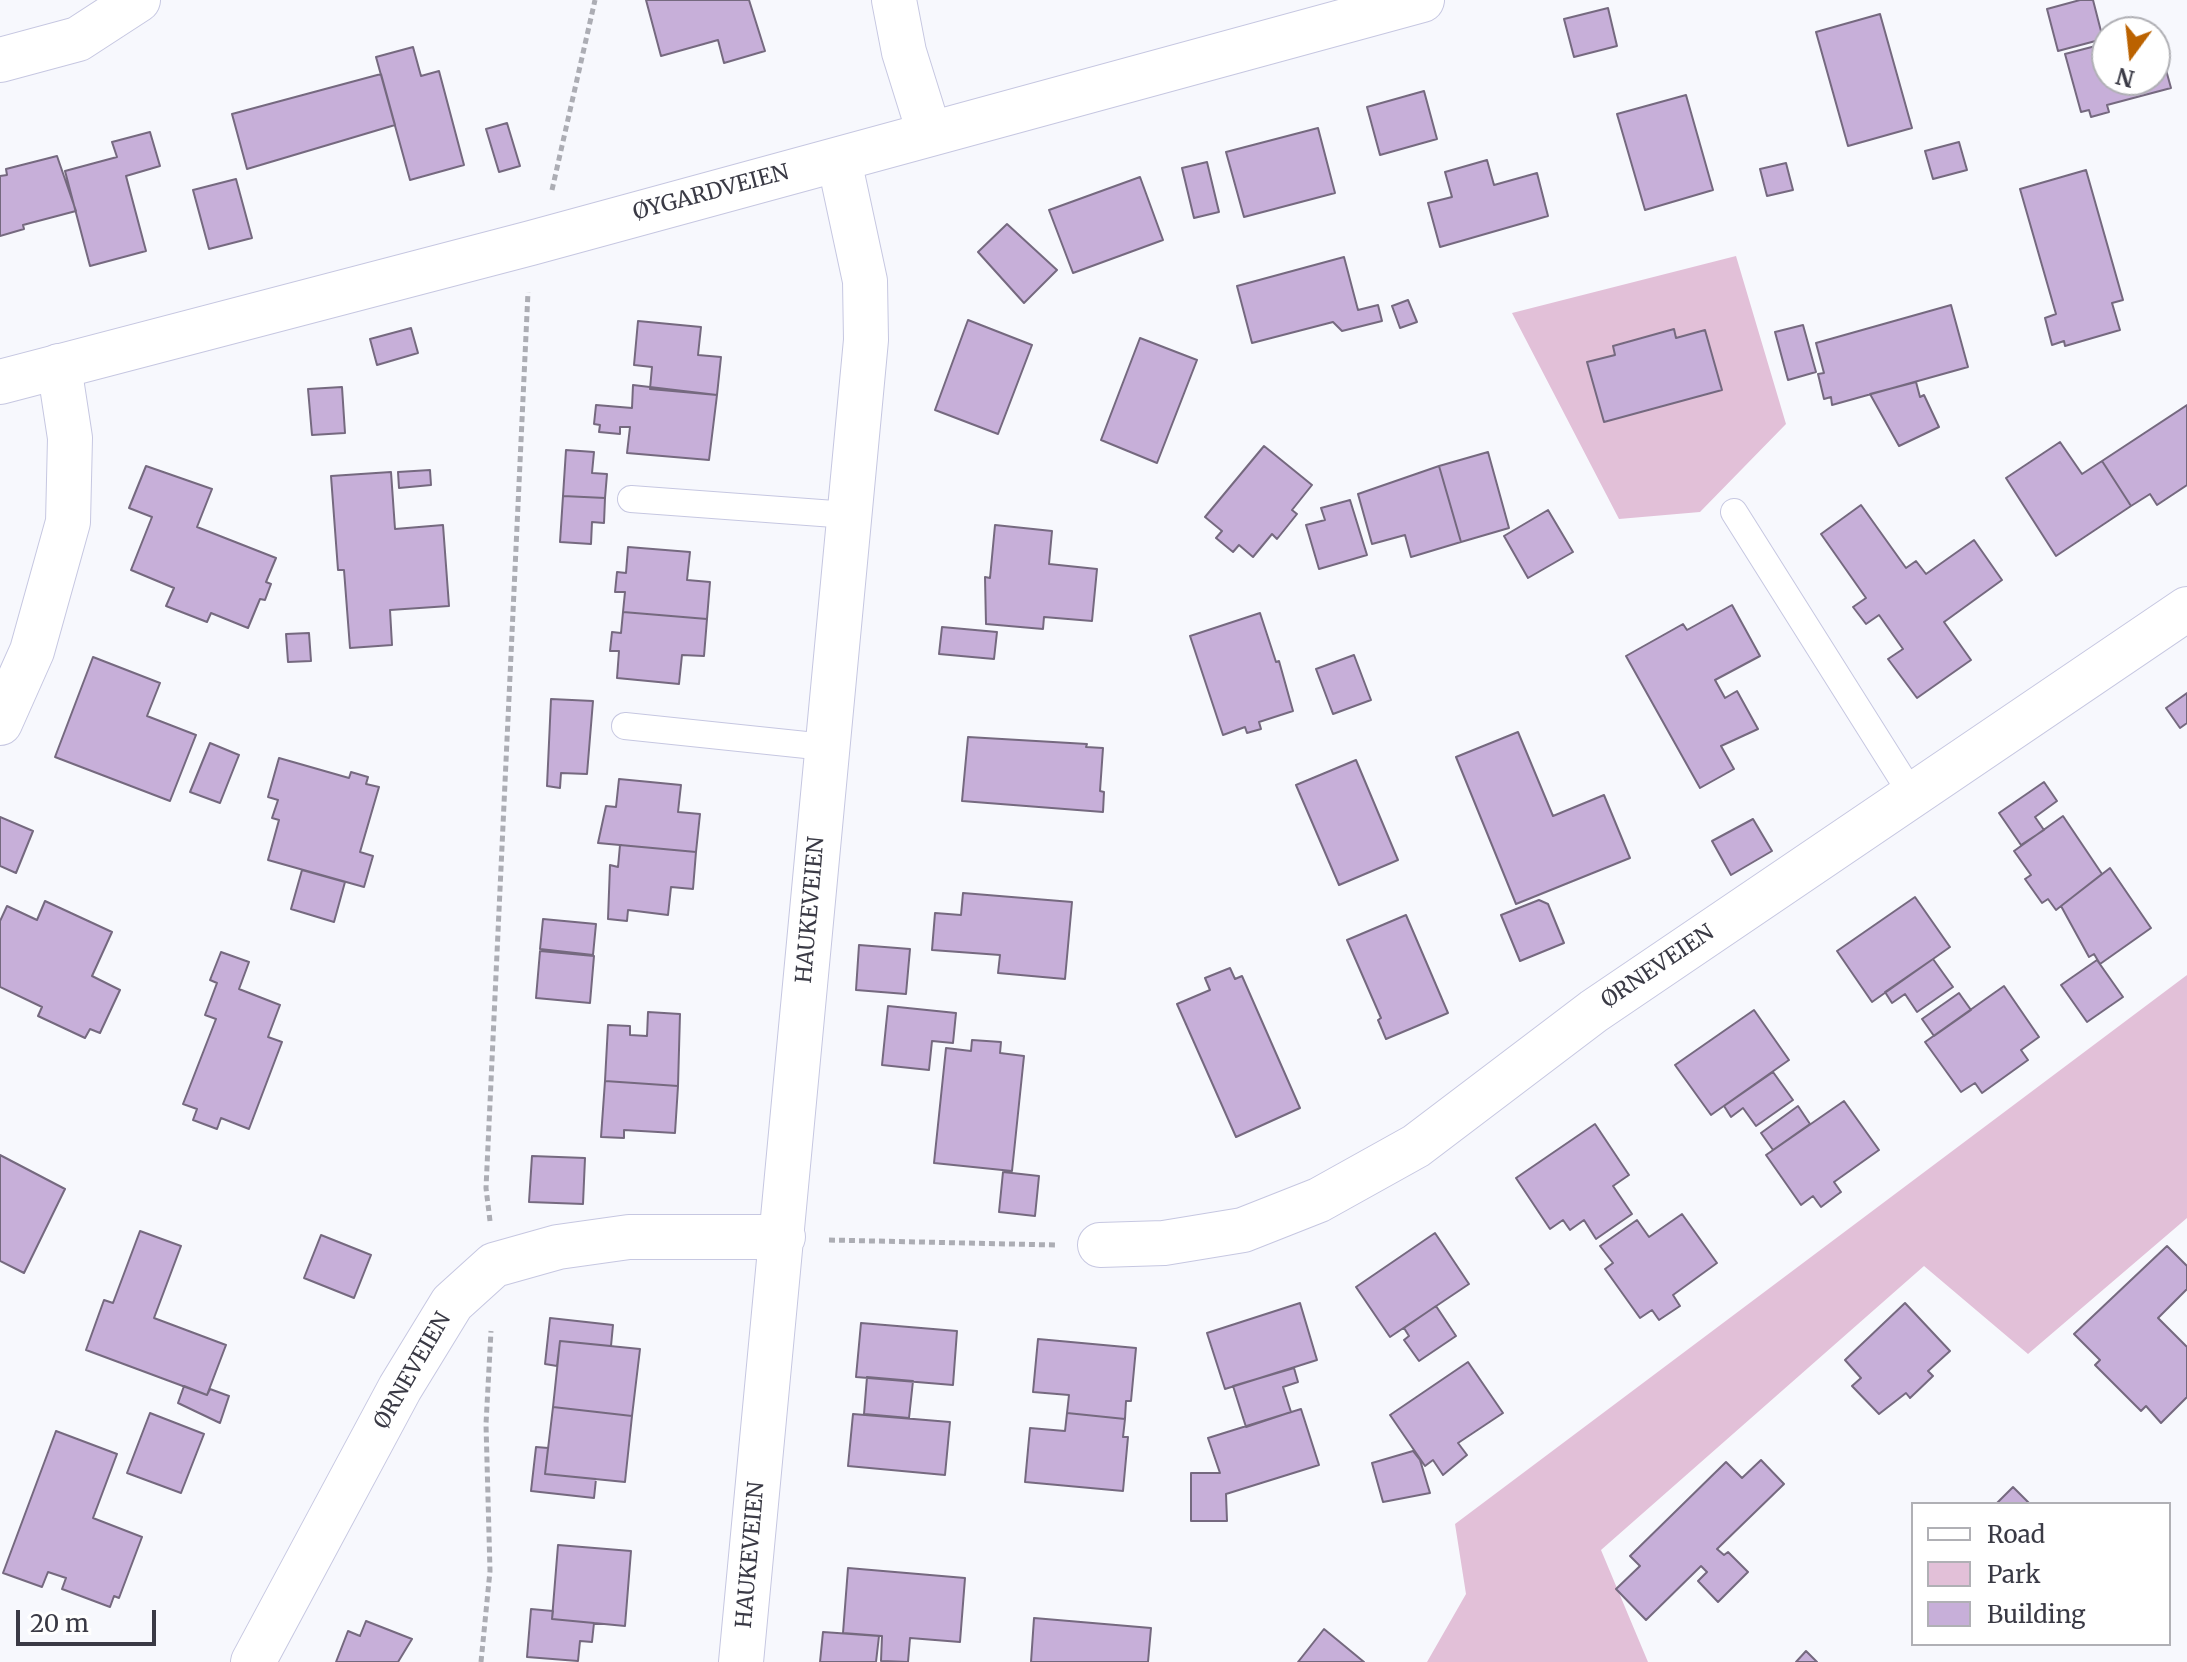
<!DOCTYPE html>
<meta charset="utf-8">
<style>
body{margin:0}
#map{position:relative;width:2187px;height:1662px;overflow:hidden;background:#f7f8fd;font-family:Merriweather,serif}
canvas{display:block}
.legend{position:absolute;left:1911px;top:1502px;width:260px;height:144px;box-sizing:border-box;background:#fff;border:2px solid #b0b0b5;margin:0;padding:10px 14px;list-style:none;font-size:24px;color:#3a3a45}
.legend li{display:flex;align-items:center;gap:16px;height:40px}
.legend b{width:40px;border:2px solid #b0b0b5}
.north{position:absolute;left:2091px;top:16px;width:80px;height:80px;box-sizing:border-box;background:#fff;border:2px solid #b0b0b5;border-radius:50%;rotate:195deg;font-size:22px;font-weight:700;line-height:32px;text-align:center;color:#3a3a45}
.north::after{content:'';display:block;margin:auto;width:28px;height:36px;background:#bb6200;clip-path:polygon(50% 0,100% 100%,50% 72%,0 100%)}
.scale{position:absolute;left:16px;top:1610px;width:140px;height:36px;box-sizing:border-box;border:4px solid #3a3a45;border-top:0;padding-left:10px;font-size:24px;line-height:28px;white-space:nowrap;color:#3a3a45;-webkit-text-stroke:6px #fff;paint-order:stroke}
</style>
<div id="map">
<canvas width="2187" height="1662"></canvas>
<ul class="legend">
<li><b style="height:10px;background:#fff"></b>Road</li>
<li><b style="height:22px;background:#e2c0d8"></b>Park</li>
<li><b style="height:22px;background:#c7afd9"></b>Building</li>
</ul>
<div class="north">N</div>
<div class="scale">20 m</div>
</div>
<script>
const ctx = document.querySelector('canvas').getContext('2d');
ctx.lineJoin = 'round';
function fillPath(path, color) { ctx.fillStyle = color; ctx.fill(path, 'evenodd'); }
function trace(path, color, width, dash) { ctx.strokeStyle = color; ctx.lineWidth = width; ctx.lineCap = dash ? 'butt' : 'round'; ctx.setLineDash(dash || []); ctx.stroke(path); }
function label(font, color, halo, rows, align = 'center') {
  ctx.font = font + ' Merriweather,serif'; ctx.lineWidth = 8; ctx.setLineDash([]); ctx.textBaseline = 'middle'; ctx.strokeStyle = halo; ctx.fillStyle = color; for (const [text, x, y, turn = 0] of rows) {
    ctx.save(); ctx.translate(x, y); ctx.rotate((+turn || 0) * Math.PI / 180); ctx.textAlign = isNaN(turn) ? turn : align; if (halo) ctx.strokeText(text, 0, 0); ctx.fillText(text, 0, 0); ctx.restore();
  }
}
fillPath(new Path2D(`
 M1736 256 1786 424 1700 512 1619 519 1512 313Z
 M2187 975V1218L2028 1354 1924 1266 1601 1550 1648 1662H1427L1466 1594 1455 1524Z`), '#e2c0d8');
const building = new Path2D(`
 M646 0H749L765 51 724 63 718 40 661 56Z
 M2080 0H2093L2103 39 2058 51 2047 9Z
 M1608 8 1617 46 1574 57 1564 19Z
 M1880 14 1912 128 1848 146 1816 32Z
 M2155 30 2171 88 2107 105 2109 112 2091 117 2089 110 2081 112 2065 54 2107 43V80H2155V32H2146Z
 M413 47 421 76 439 71 464 165 410 180 376 57Z
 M381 74 395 125 247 169 232 114Z
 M1424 91 1437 139 1380 155 1367 107Z
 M1686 95 1713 190 1645 210 1617 114Z
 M507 123 520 166 499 172 486 129Z
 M1318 128 1335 193 1244 217 1226 152Z
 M150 132 160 166 126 176 146 251 90 266 65 171 117 157 112 142Z
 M1959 142 1967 170 1933 179 1925 151Z
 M57 156 76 211 23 225 24 229 0 236V176L7 175 6 169Z
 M1487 160 1494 185 1537 173 1548 216 1440 247 1428 203 1452 197 1445 172Z
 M1207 162 1219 212 1194 218 1182 168Z
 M1786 163 1793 190 1767 196 1760 169Z
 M2086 170 2123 300 2112 303 2120 330 2065 346 2064 341 2052 345 2045 318 2056 314 2020 189Z
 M1140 177 1163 240 1073 273 1049 210Z
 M236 179 252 238 209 249 193 190Z
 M1007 224 1057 270 1024 303 978 252Z
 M1344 257 1358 310 1378 305 1382 321 1342 331 1333 322 1252 343 1237 286Z
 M1408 300 1417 322 1400 328 1392 306Z
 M1951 305 1968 367 1832 405 1831 397 1824 399 1818 374 1824 373 1816 343Z
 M968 320 1032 345 998 434 935 410Z
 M638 321 701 327 698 355 721 357 717 395 650 389 652 367 634 365Z
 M1803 325 1816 372 1788 380 1775 332Z
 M411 328 418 353 377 365 370 339Z
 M1674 329 1676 338 1705 330 1722 390 1604 422 1587 362 1615 355 1613 346Z
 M1140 338 1197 360 1157 463 1101 440Z
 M1916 382 1920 397 1924 395 1939 427 1899 446 1870 394Z
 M633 385 717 395 709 460 627 453 630 427H620V434L599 432 600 425 594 424 596 405 632 408Z
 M342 387 345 433 312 435 308 389Z
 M2187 405V485L2157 505 2150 494 2131 506 2102 461Z
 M2060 442 2082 474 2102 461 2131 506 2056 556 2006 478Z
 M1264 446 1312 485 1292 510 1297 514 1277 539 1272 534 1253 557 1239 545 1233 552 1216 538 1222 531 1205 517Z
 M566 450 594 452 592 473 607 474 605 498 563 496Z
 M1488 452 1509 528 1461 542 1439 466Z
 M146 466 212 489 197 527 276 558 266 582 271 584 265 600 260 599 248 628 211 613 207 622 166 606 174 588 131 570 152 517 129 508Z
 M1439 466 1461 542 1411 557 1405 535 1372 544 1358 494Z
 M430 470 431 485 399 488 398 472Z
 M391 472 395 529 443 525 449 606 390 610 392 645 350 648 344 570H338L331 476Z
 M563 496 605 498 604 523 592 522 591 544 560 542Z
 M1350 500 1367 555 1319 569 1306 525 1325 520 1321 508Z
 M1861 505 1906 568 1916 561 1926 574 1974 540 2002 580 1944 622 1971 660 1917 698 1888 659 1903 649 1879 615 1866 624 1853 607 1866 598 1821 534Z
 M1548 510 1573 552 1528 578 1504 536Z
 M995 525 1052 531 1049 564 1097 569 1092 621 1044 617 1043 629 986 624 985 577 990 578Z
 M628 547 690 552 687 580 710 582 707 619 623 612 625 592H615L617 572 626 573Z
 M1732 605 1760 656 1715 680 1725 698 1737 691 1758 729 1721 746 1734 769 1700 788 1626 656 1683 624 1687 630Z
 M623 612 707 619 704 656 682 655 679 684 617 678 619 651H610L612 632 621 633Z
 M1260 613 1276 662 1279 661 1293 711 1259 722 1261 729 1247 733 1245 727 1223 735 1190 636Z
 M942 627 997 632 994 659 939 654Z
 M309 633 311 661 288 662 286 634Z
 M1354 655 1371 700 1333 714 1316 669Z
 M93 657 160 683 147 716 196 735 170 801 55 757Z
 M2187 693V723L2180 728 2166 708Z
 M551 699 593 701 587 774 561 773 560 788 547 786Z
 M1518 732 1553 816 1604 795 1630 858 1516 904 1456 757Z
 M968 737 1087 744 1086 747 1103 748 1100 791 1104 792 1103 812 962 801Z
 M210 743 239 755 220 803 190 792Z
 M279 758 349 778 351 772 368 777 366 784 379 787 360 852 373 856 364 887 268 860 279 820 272 818 278 800 268 797Z
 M1356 760 1398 860 1339 885 1296 785Z
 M619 779 681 785 678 812 700 814 696 852 598 843 606 806 616 807Z
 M2044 782 2057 801 2035 817 2044 830 2021 845 1999 813Z
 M2063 816 2102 874 2056 910 2048 899 2042 903 2025 879 2031 875 2014 851Z
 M0 817 33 831 16 873 0 866Z
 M1753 819 1772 851 1731 875 1712 841Z
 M620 845 696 852 693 889 671 887 668 915 628 910 627 921 608 919 610 865 618 867Z
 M2110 868 2151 928 2100 964 2094 954 2089 957 2061 906Z
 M302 870 345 882 334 922 291 909Z
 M963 893 1072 902 1065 979 998 973 1000 955 932 950 935 913 961 915Z
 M1915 897 1950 947 1872 1002 1837 951Z
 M1539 900 1548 904 1564 943 1520 961 1501 915Z
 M45 901 112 932 92 976 120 990 100 1033 90 1029 85 1038 38 1016 42 1007 0 987V921L7 906 37 920Z
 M1406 915 1448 1013 1386 1039 1378 1020 1381 1018 1347 940Z
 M543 919 596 924 593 955 540 949Z
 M859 945 910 949 906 994 856 990Z
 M540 951 594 956 590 1003 536 998Z
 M221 952 249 962 239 989 280 1005 268 1037 282 1042 249 1129 221 1118 217 1129 193 1120 197 1109 183 1104 216 1019 205 1015 217 983 210 980Z
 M1933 959 1953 987 1917 1012 1905 994 1892 1003 1885 992Z
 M2097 960 2123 997 2087 1022 2061 985Z
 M1230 968 1235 979 1242 976 1300 1108 1236 1137 1177 1004 1210 990 1205 978Z
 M2004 986 2039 1037 2021 1050 2028 1060 1982 1093 1975 1083 1961 1092 1925 1042Z
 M1959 993 1971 1010 1934 1036 1922 1019Z
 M888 1006 956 1013 953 1043 932 1041 929 1070 882 1065Z
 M1754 1010 1789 1060 1711 1115 1675 1065Z
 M648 1012 680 1014 678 1086 605 1081 608 1025 630 1026V1035L647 1036Z
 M972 1040 1001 1042 1000 1053 1024 1056 1012 1171 934 1163 946 1048 971 1051Z
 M1773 1072 1793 1100 1756 1126 1743 1108 1731 1117 1724 1106Z
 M605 1081 678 1086 675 1133 624 1130V1138L601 1137Z
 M1844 1101 1879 1150 1834 1182 1841 1192 1821 1207 1813 1196 1801 1205 1766 1155Z
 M1798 1106 1810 1124 1773 1150 1761 1133Z
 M1595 1124 1629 1175 1613 1186 1632 1214 1596 1239 1584 1220 1570 1230 1563 1220 1550 1229 1516 1178Z
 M0 1155 65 1189 24 1273 0 1261Z
 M532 1156 585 1158 583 1204 529 1202Z
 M1003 1172 1039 1176 1035 1216 999 1212Z
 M1682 1214 1717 1263 1673 1295 1680 1306 1659 1320 1652 1310 1640 1318 1605 1269 1613 1263 1600 1246 1637 1220 1649 1237Z
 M140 1231 181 1246 154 1318 226 1345 207 1395 86 1350 104 1300 113 1303Z
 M1435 1233 1469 1284 1390 1337 1356 1287Z
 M321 1235 371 1255 354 1298 304 1278Z
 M2167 1246 2187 1266V1289L2158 1318 2187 1347V1397L2161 1423 2146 1406 2141 1411 2095 1365 2100 1360 2074 1334Z
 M1300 1303 1317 1360 1225 1389 1207 1333Z
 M1905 1303 1950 1351 1928 1371 1933 1376 1910 1398 1906 1393 1879 1414 1852 1386 1861 1378 1845 1360Z
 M1436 1306 1456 1336 1419 1361 1404 1340 1409 1336 1404 1328Z
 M550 1318 613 1325 611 1346 560 1341 557 1366 545 1364Z
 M861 1323 957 1331 953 1385 856 1377Z
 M1038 1339 1136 1348 1131 1401H1126L1125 1419 1067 1413 1069 1395 1033 1392Z
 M560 1341 640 1349 632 1416 553 1407Z
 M1468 1362 1503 1413 1458 1443 1467 1455 1443 1475 1433 1460 1425 1466 1390 1415Z
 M1294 1368 1298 1382 1283 1387 1291 1412 1246 1427 1233 1386Z
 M867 1377 913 1381 909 1418 864 1414Z
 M184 1386 207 1395 210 1389 229 1396 220 1423 178 1403Z
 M553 1407 632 1416 625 1482 545 1474Z
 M1301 1409 1319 1465 1226 1494 1227 1521H1191V1473H1220L1208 1438Z
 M150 1413 204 1434 181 1493 127 1473Z
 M1067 1413 1125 1419 1123 1437H1128L1123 1491 1025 1482 1030 1428 1065 1431Z
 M853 1414 950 1422 945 1475 848 1466Z
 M56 1431 117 1454 93 1518 142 1537 119 1598 114 1596 110 1607 62 1589 66 1578 48 1572 42 1587 3 1573Z
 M536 1447 548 1448 545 1474 596 1479 594 1498 531 1491Z
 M1413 1451 1420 1460 1430 1493 1383 1502 1372 1463Z
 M1761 1460 1784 1484 1717 1549 1724 1555 1728 1552 1748 1572 1718 1602 1698 1581 1707 1572 1701 1566 1646 1620 1616 1589 1640 1566 1630 1556 1726 1462 1742 1478Z
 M2013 1487 2030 1504H1996Z
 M558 1545 631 1551 625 1626 552 1619Z
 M848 1568 965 1578 960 1642 910 1638 908 1662 881 1661 882 1636 843 1633Z
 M531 1609 553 1611 552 1619 594 1623 592 1642 580 1641 578 1661 527 1657Z
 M1034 1618 1151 1628 1148 1662H1031Z
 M366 1621 412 1639 398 1662H336L348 1631 360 1636Z
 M1324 1629 1364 1662H1298Z
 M823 1632 879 1636 876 1662H820Z
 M1806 1651 1817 1662H1796Z`);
fillPath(building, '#c7afd9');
trace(building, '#75697f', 2);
const service = new Path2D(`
 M631 499 848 515
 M1734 512 1911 793
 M625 726 825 747`);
const minor = new Path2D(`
 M894 0 904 52 929 132
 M0 60 78 39 138 0
 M0 723 32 651 68 522 70 438 59 366
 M1100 1245 1164 1243 1243 1230 1319 1200 1416 1146 1594 1011 2187 609
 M253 1662 400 1388 452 1303 494 1265 558 1247 629 1237H783
 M741 1662 866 340 865 281 839 160`);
const tertiary = new Path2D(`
 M0 382 531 243 1422 0`);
trace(service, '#c6c7e1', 28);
trace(minor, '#c6c7e1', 46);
trace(tertiary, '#c6c7e1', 46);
trace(new Path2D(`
 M552 190 595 0
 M490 1221 486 1188 528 292
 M829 1240 1055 1245
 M481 1662 490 1571 486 1424 491 1331`), '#acadb4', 5, [6, 4]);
trace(service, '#fff', 26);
trace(minor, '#fff', 44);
trace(tertiary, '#fff', 44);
label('22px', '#3a3a45', '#fff', [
 ["ØYGARDVEIEN",711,193,-15],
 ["HAUKEVEIEN",811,910,-85],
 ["ØRNEVEIEN",1658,967,-34],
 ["ØRNEVEIEN",413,1371,-60],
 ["HAUKEVEIEN",751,1555,-85]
]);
</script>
